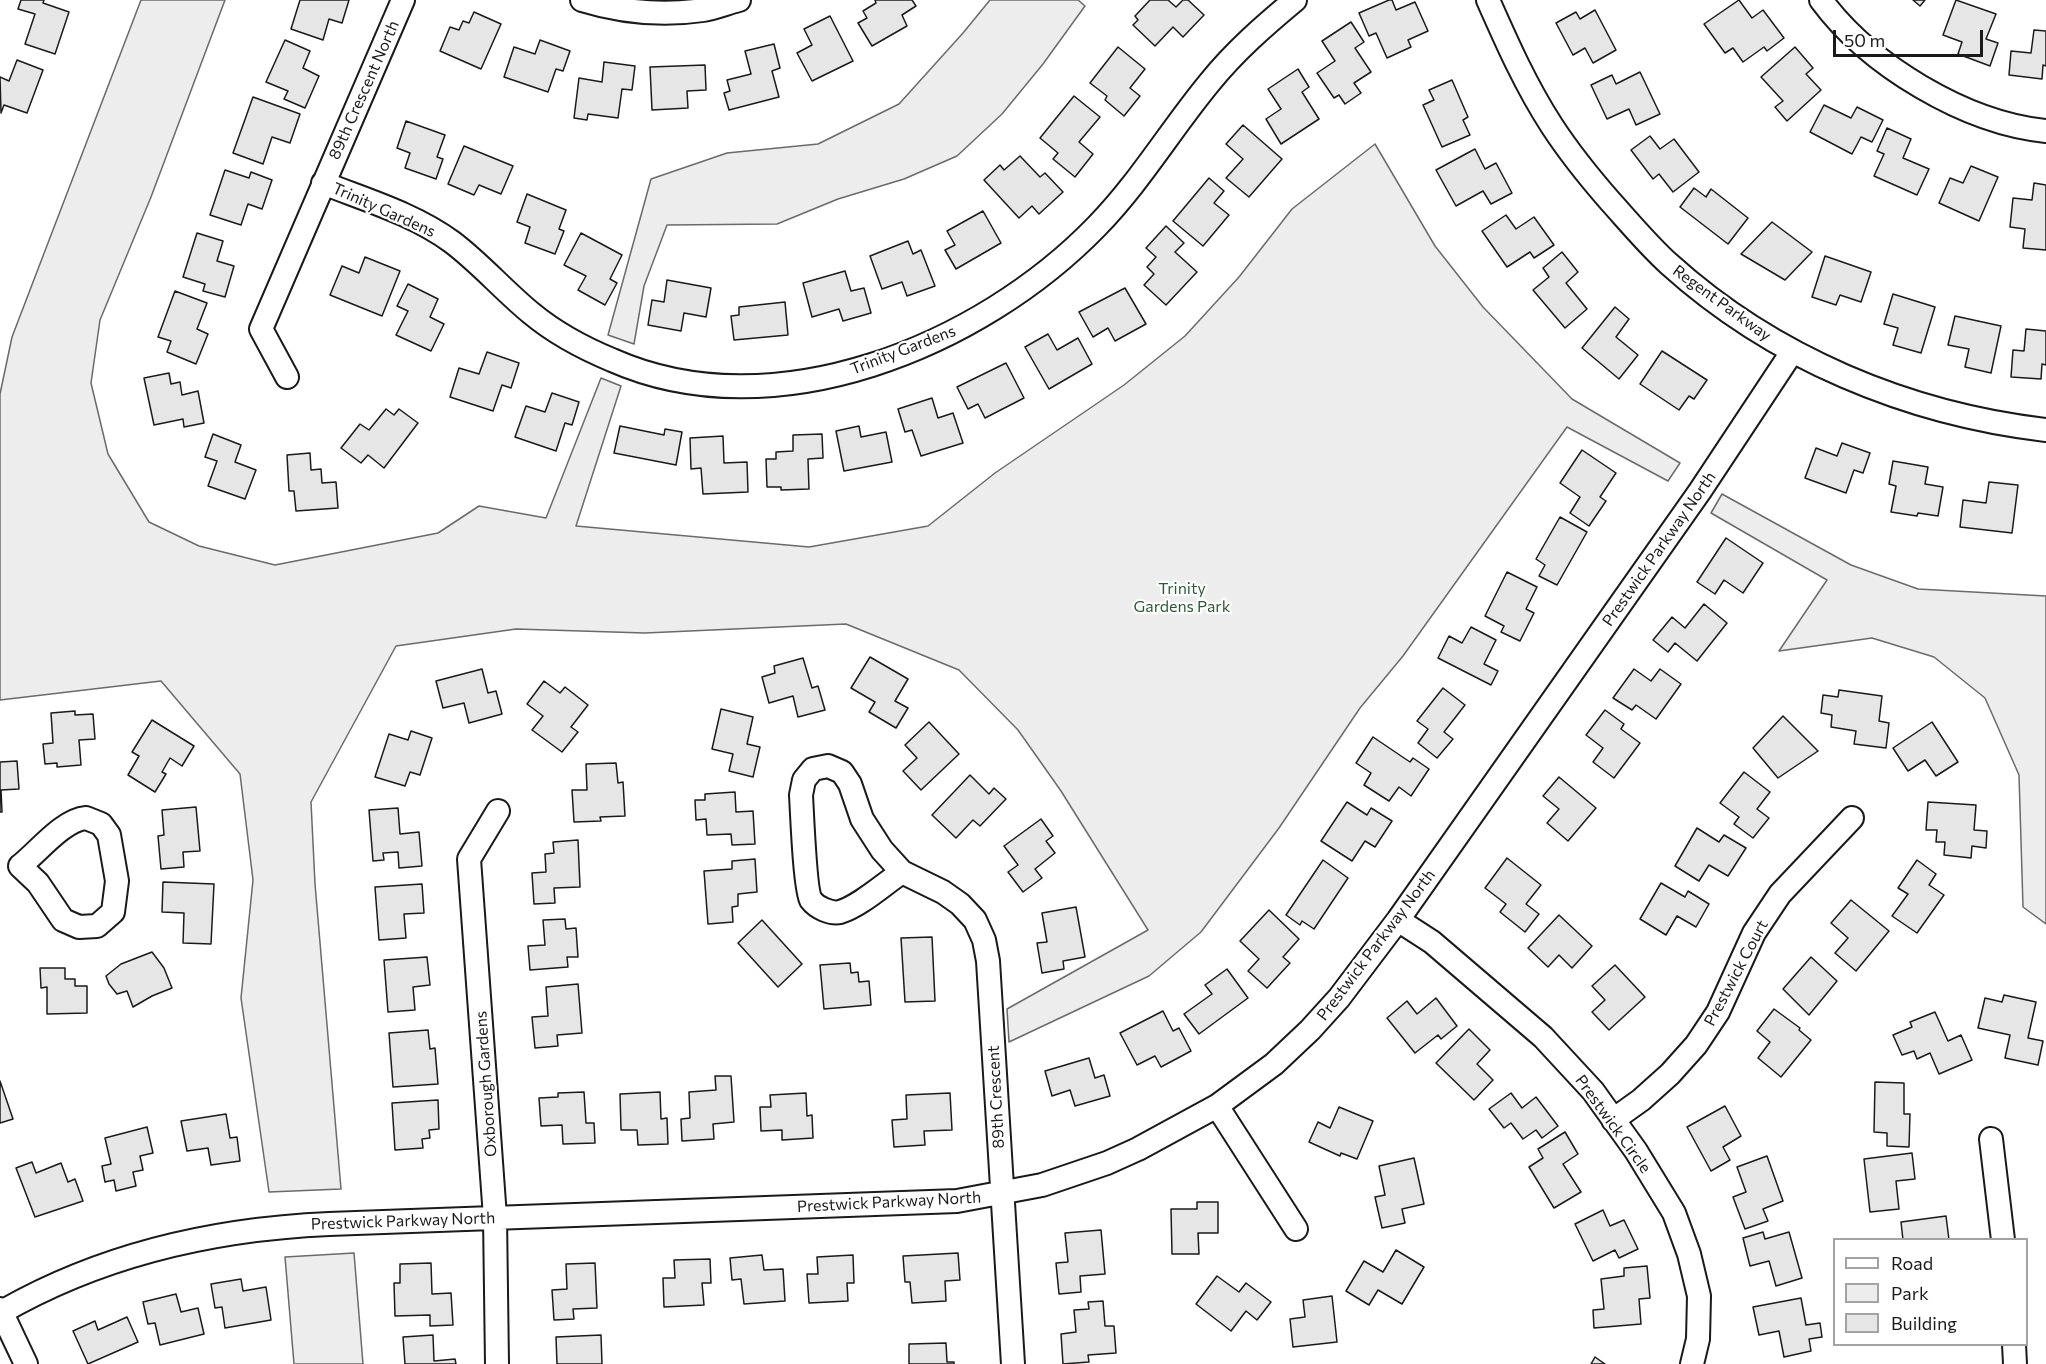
<!DOCTYPE html>
<style>
body{margin:0}
#map{position:relative;width:2046px;height:1364px;overflow:hidden;background:#fff;font-family:Commissioner,sans-serif}
canvas{display:block}
.legend{position:absolute;left:1833px;top:1238px;width:195px;height:108px;box-sizing:border-box;background:#fff;border:2px solid #a3a3a3;margin:0;padding:8px 10px;list-style:none;font-size:18px;color:#1a1a1a}
.legend li{display:flex;align-items:center;gap:12px;height:30px}
.legend b{width:30px;border:2px solid #a3a3a3}
.scale{position:absolute;left:1833px;top:30px;width:150px;height:27px;box-sizing:border-box;border:3px solid #1a1a1a;border-top:0;padding-left:8px;font-size:18px;line-height:21px;white-space:nowrap;color:#1a1a1a;-webkit-text-stroke:4px #fff;paint-order:stroke}
</style>
<div id="map">
<canvas width="2046" height="1364"></canvas>
<ul class="legend">
<li><b style="height:8px;background:#fff"></b>Road</li>
<li><b style="height:16px;background:#ededed"></b>Park</li>
<li><b style="height:16px;background:#e6e6e6"></b>Building</li>
</ul>
<div class="scale">50 m</div>
</div>
<script>
const ctx = document.querySelector('canvas').getContext('2d');
ctx.lineJoin = 'round';
function fillPath(path, color) { ctx.fillStyle = color; ctx.fill(path, 'evenodd'); }
function trace(path, color, width, dash) { ctx.strokeStyle = color; ctx.lineWidth = width; ctx.lineCap = dash ? 'butt' : 'round'; ctx.setLineDash(dash || []); ctx.stroke(path); }
function label(font, color, halo, rows, align = 'center') {
  ctx.font = font + ' Commissioner,sans-serif'; ctx.lineWidth = 4.5; ctx.setLineDash([]); ctx.textBaseline = 'middle'; ctx.strokeStyle = halo; ctx.fillStyle = color; for (const [text, x, y, turn = 0] of rows) {
    ctx.save(); ctx.translate(x, y); ctx.rotate((+turn || 0) * Math.PI / 180); ctx.textAlign = isNaN(turn) ? turn : align; if (halo) ctx.strokeText(text, 0, 0); ctx.fillText(text, 0, 0); ctx.restore();
  }
}
const green = new Path2D(`
 M141 0H225L151 197 100 320 91 383 108 454 149 522 199 546 275 565 438 533 479 506 546 518 601 378 621 386 576 526 809 547 928 526 995 473 1124 385 1185 336 1239 277 1292 209 1375 144 1435 246 1483 307 1572 399 1680 463 1668 481 1567 427 1403 656 1360 708 1279 828 1201 932 1149 976 1009 1042 1007 1009 1148 930 1061 791 1018 730 959 670 846 624 645 633 516 629 396 646 311 802 315 884 341 1189 269 1192 241 998 253 880 240 774 161 681 0 700V394L12 337Z
 M990 0H1078L1085 6 1043 64 1002 114 957 156 904 179 838 199 777 224 667 225 644 286 634 344 608 335 651 179 727 153 818 144 899 104 963 33Z
 M1722 494 1851 565 1918 589 2046 596V924L2023 907 2019 775 1985 698 1934 657 1872 638 1779 651 1827 580 1711 513Z
 M354 1253 363 1364H294L285 1257Z`);
fillPath(green, '#ededed');
trace(green, '#6a6a6a', 1.5);
const building = new Path2D(`
 M21 0H44L43 3 69 12 55 54 25 44 35 14 18 9Z
 M300 0H349L342 23 329 19 323 40 291 29Z
 M875 0H912L916 6 902 15 907 26 872 46 858 23 867 18 863 11 876 3Z
 M1150 0H1168L1176 7 1183 0H1188L1204 15 1183 37 1173 27 1155 46 1133 25 1138 20 1135 16Z
 M1389 0H1392L1396 10 1415 2 1428 31 1408 40 1411 47 1387 58 1376 33 1369 36 1359 13Z
 M1739 0 1752 18 1763 10 1784 38 1767 51 1764 47 1743 62 1733 48 1725 53 1704 24Z
 M1913 0H1925L1920 6Z
 M1956 0 1996 14 1986 39 1998 43 1990 66 1958 54 1962 42 1943 35Z
 M1595 10 1616 50 1593 63 1585 48 1573 55 1556 23 1576 12 1580 19Z
 M474 12 501 24 481 69 440 51 450 27 459 30 463 21 469 23Z
 M830 16 853 61 812 81 797 53 812 45 804 29Z
 M1351 22 1364 42 1355 48 1371 72 1354 83 1361 93 1345 104 1339 95 1334 98 1317 73 1335 61 1322 41Z
 M2034 30 2046 31V66L2043 65 2042 79 2009 75 2011 51 2031 53Z
 M285 40 310 51 303 68 319 76 305 108 284 99 288 91 266 82Z
 M540 40 570 51 563 71 556 69 548 92 504 77 514 47 535 54Z
 M774 44 780 68 772 71 779 97 729 110 724 93 730 91 727 80 751 74 745 51Z
 M1118 47 1145 69 1130 88 1140 96 1124 116 1105 100 1107 96 1090 83Z
 M1795 47 1813 68 1806 74 1821 90 1787 121 1775 107 1783 101 1761 77Z
 M17 60 43 70 27 113 4 105 1 113 0 77 9 81Z
 M604 62 635 66 632 90 622 89 618 118 588 114 587 120 574 118 579 78 602 82Z
 M705 65 706 90 687 91 688 108 652 110 650 67Z
 M1298 69 1309 87 1302 92 1319 119 1281 144 1266 119 1281 109 1268 89Z
 M1640 72 1660 114 1636 125 1629 109 1607 119 1591 85 1612 75 1616 84Z
 M1452 80 1468 117 1463 120 1470 135 1442 147 1423 105 1434 100 1429 90Z
 M1074 96 1100 117 1079 142 1093 154 1075 177 1053 159 1058 153 1040 138Z
 M253 97 300 114 290 143 272 137 263 164 233 153Z
 M1824 105 1851 118 1857 107 1883 120 1872 142 1861 137 1852 154 1810 132Z
 M406 121 445 135 437 157 443 159 436 179 405 168 410 153 397 148Z
 M1243 125 1282 159 1249 197 1226 178 1243 159 1226 144Z
 M1887 128 1911 139 1903 158 1929 169 1917 195 1874 176 1884 154 1877 151Z
 M1650 136 1660 149 1674 139 1699 172 1673 192 1659 174 1653 179 1631 150Z
 M464 146 513 166 501 194 479 185 474 195 448 184Z
 M1475 149 1485 169 1496 163 1512 193 1491 204 1483 191 1456 206 1436 170Z
 M1020 156 1040 177 1045 173 1063 192 1039 214 1032 206 1019 218 984 180 1000 165 1004 170Z
 M1971 166 1998 177 1979 221 1939 203 1950 178 1963 183Z
 M225 170 249 178 251 172 272 180 262 209 248 204 241 225 210 215Z
 M1209 178 1224 191 1214 203 1229 215 1203 246 1173 221Z
 M2034 183 2046 185V250L2023 248 2025 229 2010 227 2013 198 2032 200Z
 M1694 188 1706 197 1711 189 1748 218 1728 244 1680 207Z
 M527 194 566 210 559 229 564 231 555 254 525 243 530 227 517 222Z
 M983 211 1001 243 956 269 945 250 955 245 947 231Z
 M1506 215 1516 229 1534 217 1554 245 1534 258 1530 252 1507 267 1482 231Z
 M1772 222 1812 252 1785 280 1741 254Z
 M1166 226 1184 243 1175 252 1197 272 1166 305 1144 285 1154 274 1147 267 1156 257 1146 248Z
 M197 233 223 241 217 261 234 266 225 297 203 291 205 284 183 277Z
 M581 233 622 255 610 279 617 283 605 305 578 290 586 276 564 265Z
 M908 241 913 254 921 250 935 286 907 296 902 282 882 289 870 256Z
 M1562 252 1578 272 1566 283 1587 309 1565 328 1533 290 1549 277 1543 268Z
 M1825 256 1871 272 1861 302 1840 295 1836 305 1812 297Z
 M365 257 400 271 382 316 330 295 342 266 359 273Z
 M845 271 851 291 864 288 871 313 843 321 839 309 812 317 803 283Z
 M667 280 711 288 706 317 684 313 681 331 648 325 652 300 664 302Z
 M408 284 438 299 430 317 444 324 431 351 396 335 408 311 397 306Z
 M1125 288 1146 324 1115 341 1108 328 1093 337 1079 312Z
 M175 291 207 303 197 329 208 334 196 364 167 352 171 341 158 337Z
 M1893 294 1935 307 1921 353 1893 345 1898 328 1884 324Z
 M785 302 788 335 734 340 731 316 739 315V307Z
 M1615 307 1629 319 1616 337 1638 355 1619 379 1582 348Z
 M1955 316 2001 326 1991 373 1965 367 1969 349 1948 345Z
 M2026 329 2046 331V365L2042 364 2041 379 2011 377 2013 350 2024 351Z
 M1048 334 1057 350 1078 338 1092 364 1049 389 1025 347Z
 M1662 351 1707 380 1694 399 1689 396 1679 410 1640 384Z
 M487 352 519 363 511 388 502 385 493 411 450 397 459 368 479 374Z
 M1006 363 1024 398 985 418 978 404 968 409 957 387Z
 M169 373 171 384 180 382 182 395 198 391 204 423 184 427 183 419 154 425 144 378Z
 M552 393 579 402 572 425 565 423 556 451 515 437 526 406 545 412Z
 M932 398 938 418 953 413 963 443 921 456 912 430 905 432 898 409Z
 M386 409 394 415 399 409 418 423 384 468 368 455 361 463 341 448 360 424 369 430Z
 M620 426 664 435 665 429 682 432 676 465 614 453Z
 M859 426 861 437 886 432 892 462 844 471 836 431Z
 M213 434 241 445 235 462 256 470 245 499 208 486 217 461 205 457Z
 M822 434 823 458 808 459 809 489 781 490V487H767L766 459H776V452L793 451V435Z
 M723 436 724 463 747 462 748 492 703 494 701 468 691 469 690 438Z
 M1842 443 1870 453 1863 473 1854 470 1846 493 1805 478 1816 448 1837 456Z
 M1582 450 1616 473 1600 497 1606 501 1589 526 1570 513 1580 497 1560 483Z
 M310 453 311 470 321 469 322 483 336 482 338 508 296 511 294 491H289L287 455Z
 M1893 461 1928 467 1925 484 1943 487 1938 516 1918 513 1917 516 1891 512 1896 486 1889 484Z
 M1989 482 2018 485 2012 533 1960 527 1963 500 1986 503Z
 M1560 517 1587 532 1557 585 1539 576 1545 565 1536 559Z
 M1726 538 1763 563 1743 593 1724 580 1715 594 1697 582Z
 M1507 572 1537 587 1526 609 1534 613 1520 641 1501 632 1504 626 1485 616Z
 M1704 604 1727 623 1697 661 1675 643 1668 652 1653 640 1672 617 1685 628Z
 M1471 627 1496 640 1484 664 1498 671 1491 685 1438 658 1449 636 1462 643Z
 M870 657 908 679 895 701 908 708 896 728 869 712 875 702 851 688Z
 M803 658 812 688 818 686 825 710 798 717 793 696 769 703 762 677 775 673 774 666Z
 M482 669 488 693 496 691 502 714 469 723 464 703 443 708 436 681Z
 M1634 669 1651 681 1660 669 1681 684 1656 719 1636 705 1632 710 1613 698Z
 M544 681 560 693 565 687 588 705 571 727 578 732 562 752 532 730 543 716 527 704Z
 M1443 688 1465 705 1444 732 1453 739 1437 758 1418 743 1428 729 1417 721Z
 M1839 690 1882 696 1879 721 1889 723 1886 748 1854 744 1856 731 1831 727 1832 715 1821 713 1823 695 1838 697Z
 M721 709 753 717 747 744 760 747 753 777 729 771 733 754 712 749Z
 M1605 710 1624 724 1621 729 1640 743 1614 778 1593 762 1603 748 1586 735Z
 M75 711V715L93 714 95 739 79 740 81 765 57 767V763L45 764 43 744 53 743 51 713Z
 M1783 716 1818 751 1778 778 1753 748Z
 M152 720 194 746 182 766 170 758 162 772 166 774 155 792 128 775 139 756 132 752Z
 M929 722 959 754 921 790 903 771 917 758 905 745Z
 M1932 722 1958 762 1936 776 1925 760 1908 771 1893 748Z
 M411 731 432 738 420 775 410 772 405 786 375 777 389 734 408 740Z
 M1373 737 1410 762 1413 758 1429 769 1411 796 1399 787 1389 801 1364 785 1371 773 1356 763Z
 M17 761 19 789 1 790 2 812H0V762Z
 M616 763 618 783 623 782 625 816 600 817 601 821 574 822 572 790H587L586 764Z
 M1744 772 1770 792 1757 809 1769 818 1753 838 1734 824 1739 817 1720 803Z
 M970 775 989 794 994 788 1006 799 980 826 973 820 956 838 932 815Z
 M1559 777 1596 808 1568 841 1547 823 1559 809 1543 796Z
 M735 792 736 812 753 811 755 844 732 845 731 834 707 835 706 819 696 820 695 800H705V794Z
 M1347 802 1367 815 1371 808 1392 821 1375 847 1365 841 1352 861 1321 841Z
 M1928 802 1976 805 1974 830 1987 831 1986 848 1972 846 1971 858 1944 855 1945 842H1936L1937 830H1926Z
 M196 807 200 851 183 852 184 867 161 869 158 836 164 835 162 810Z
 M398 808 400 834 419 832 422 866 399 868 398 852 383 853 384 860 373 861 369 810Z
 M1041 819 1053 836 1046 841 1055 853 1035 869 1042 878 1023 892 1008 872 1018 865 1004 846Z
 M1697 828 1719 842 1724 835 1746 848 1728 876 1709 865 1699 881 1675 866Z
 M578 840 580 887 554 888 555 903 534 904 532 873 546 872 545 854 554 853 553 842Z
 M1507 858 1541 885 1526 904 1539 914 1525 932 1500 912 1506 904 1485 888Z
 M755 859 757 892 738 894V906L732 907 733 922 708 924 704 871 732 869V861Z
 M1323 860 1348 878 1314 929 1302 921 1300 925 1286 915Z
 M1917 860 1936 874 1929 885 1944 895 1917 933 1892 916 1908 894 1898 888Z
 M163 882 214 884 211 944 183 943 184 913 162 912Z
 M1661 883 1685 897 1688 891 1709 904 1696 927 1677 916 1666 935 1640 919Z
 M422 884 424 913 404 914 406 938 379 940 375 887Z
 M1851 900 1889 931 1856 971 1835 953 1848 938 1831 923Z
 M1076 907 1085 957 1063 961 1064 969 1042 973 1037 943 1047 942 1042 913Z
 M1269 910 1299 939 1283 957 1290 963 1267 988 1248 971 1259 959 1240 941Z
 M1559 915 1592 946 1572 968 1559 955 1548 967 1528 948Z
 M565 919 566 929 576 928 578 957H567L568 967 530 970 528 946 545 945 543 920Z
 M762 920 802 964 778 987 738 943Z
 M932 937 935 1001 905 1002 901 938Z
 M152 952 164 968 172 988 152 996 133 1007 127 991 117 994 109 984 106 976 121 964Z
 M427 957 430 985 413 987 415 1010 388 1012 384 960Z
 M1811 957 1837 981 1809 1015 1783 989Z
 M850 963 851 973 858 972 859 982 869 981 871 1005 824 1009 820 965Z
 M1615 965 1645 997 1609 1030 1592 1012 1605 1000 1592 986Z
 M40 968H65V979H75V986H87V1013L47 1014V987L41 988Z
 M1227 969 1248 998 1199 1034 1184 1014 1212 994 1205 985Z
 M578 984 582 1033 557 1035 558 1046 535 1048 532 1017 548 1016 546 987Z
 M2004 995 2036 1002 2028 1038 2043 1041 2038 1065 2005 1058 2010 1035 1978 1028 1985 998 2002 1002Z
 M1436 998 1457 1026 1441 1039 1438 1035 1415 1053 1387 1018 1407 1001 1417 1014Z
 M1774 1009 1800 1028 1799 1030 1811 1040 1781 1077 1758 1058 1770 1042 1757 1031Z
 M1163 1011 1173 1031 1179 1028 1191 1051 1161 1067 1155 1056 1137 1065 1120 1033Z
 M1935 1012 1948 1041 1961 1035 1972 1060 1939 1074 1930 1053 1917 1059 1914 1051 1902 1055 1893 1035 1912 1027 1910 1022Z
 M1469 1029 1490 1050 1477 1064 1493 1080 1474 1100 1436 1063Z
 M428 1030 430 1049 435 1048 438 1084 393 1087 389 1033Z
 M1089 1058 1095 1078 1104 1075 1110 1096 1075 1106 1070 1090 1052 1096 1045 1071Z
 M715 1076H731L734 1122 713 1124 714 1139 682 1141 681 1119 690 1118 689 1092 716 1090Z
 M0 1081 13 1119 0 1123Z
 M1875 1082 1904 1083V1114H1910L1909 1147 1887 1146V1133L1874 1132Z
 M584 1092 586 1123H594L595 1143 563 1144 562 1125 541 1126 539 1098 558 1097V1093Z
 M660 1092 661 1119 667 1118 668 1144 638 1145 637 1130H621L620 1094Z
 M806 1093 807 1116 812 1115 813 1138 782 1140V1130L761 1131 760 1107H771L770 1095Z
 M950 1093 952 1130 924 1131 925 1145 894 1147 892 1120 907 1119 906 1095Z
 M1511 1093 1522 1108 1536 1097 1558 1126 1542 1138 1536 1130 1523 1139 1511 1123 1504 1128 1489 1109Z
 M438 1100 439 1129 429 1130 430 1138 422 1139 423 1148 395 1150 392 1103Z
 M1725 1106 1741 1136 1723 1147 1730 1160 1711 1171 1687 1127Z
 M1339 1107 1373 1121 1357 1159 1341 1153 1340 1156 1309 1142 1318 1122 1330 1128Z
 M226 1114 230 1138 237 1137 240 1161 211 1165 208 1148 187 1151 181 1121Z
 M147 1127 153 1153 140 1156 143 1170 133 1172 136 1186 116 1191 114 1180 105 1182 102 1166 111 1164 105 1138Z
 M1565 1132 1578 1154 1563 1164 1581 1192 1554 1208 1529 1167 1543 1158 1538 1149Z
 M1912 1153 1915 1179 1896 1181 1899 1209 1870 1212 1864 1159Z
 M1767 1156 1783 1201 1763 1209 1768 1221 1745 1229 1733 1197 1746 1192 1737 1167Z
 M1414 1158 1424 1204 1402 1209 1405 1223 1382 1228 1375 1197 1385 1195 1379 1166Z
 M32 1162 36 1173 61 1163 68 1182 75 1179 83 1201 35 1217 16 1168Z
 M1197 1202H1218V1233H1198L1199 1254H1172L1171 1209H1197Z
 M1603 1210 1610 1226 1624 1220 1638 1249 1619 1258 1615 1250 1593 1261 1575 1224Z
 M1946 1216 1949 1240H1903L1901 1222Z
 M1101 1230 1105 1274 1080 1276 1081 1292 1059 1294 1056 1263 1068 1262 1065 1233Z
 M1763 1232 1765 1239 1789 1232 1802 1278 1776 1286 1769 1261 1750 1266 1743 1238Z
 M1396 1250 1424 1267 1402 1304 1378 1290 1369 1305 1346 1291 1364 1261 1383 1272Z
 M958 1253 960 1280 945 1281 946 1301 912 1303 910 1282H905L903 1256Z
 M762 1255 764 1270 783 1269 785 1301 744 1304 741 1279 732 1280 730 1258Z
 M853 1255 854 1283H847L848 1301 809 1303 807 1274H818L817 1257Z
 M710 1259 711 1283H702L704 1305 664 1307 663 1278H675L674 1260Z
 M431 1263 432 1294 451 1293 453 1325 430 1326V1315L395 1316 394 1283H400V1264Z
 M595 1263 597 1308 573 1309 574 1319 554 1320 552 1290 567 1289 566 1264Z
 M1647 1266 1650 1298 1639 1299 1641 1324 1594 1328 1593 1310 1604 1309 1601 1279 1624 1276V1268Z
 M1217 1276 1239 1292 1246 1283 1271 1302 1257 1320 1246 1311 1231 1331 1196 1304Z
 M241 1279 243 1291 266 1287 271 1320 225 1328 222 1307 215 1308 211 1284Z
 M176 1294 181 1312 198 1308 204 1334 160 1345 155 1323 148 1324 143 1302Z
 M1332 1296 1337 1342 1293 1347 1290 1319 1305 1317 1303 1300Z
 M1801 1298 1806 1325 1820 1323 1822 1337 1809 1339 1811 1351 1784 1357 1779 1331 1759 1335 1753 1307Z
 M1103 1301 1105 1326H1114L1116 1353 1088 1355 1089 1362 1063 1364 1061 1334 1076 1332 1074 1310 1089 1309 1088 1302Z
 M127 1317 138 1342 88 1364 73 1331 95 1321 98 1330Z
 M433 1335 434 1361 455 1359 456 1364H405L403 1337Z
 M601 1335 602 1364H557L556 1337Z
 M946 1343 947 1362H954V1364H909V1344Z
 M1595 1357 1605 1364H1591Z`);
fillPath(building, '#e6e6e6');
trace(building, '#1a1a1a', 1.5);
const minor = new Path2D(`
 M582 0C621 12 662 16 703 10 715 8 727 3 739 0
 M1488 0C1507 43 1526 86 1552 126 1569 152 1589 177 1610 201 1629 222 1648 245 1669 264 1773 358 1908 414 2046 430
 M1821 0C1869 65 1965 123 2046 131
 M323 183C366 200 414 214 452 242 480 263 503 290 531 313 555 333 583 348 612 360 774 432 981 346 1097 226 1140 182 1171 129 1210 82 1235 51 1265 25 1295 0
 M287 377 261 329 403 0
 M86 818 101 824 109 835 117 881 113 912 97 926 79 927 63 920 38 883 20 866C39 851 63 820 86 818Z
 M902 872C884 884 860 906 840 912 831 914 817 908 811 900 805 890 802 812 801 795L804 780 813 769 828 766 842 772 850 784 862 819 882 850 902 872 943 892 960 904 975 920 984 940 988 961 1013 1364
 M1398 920 1432 942 1543 1037 1593 1091 1636 1151 1674 1213 1689 1254 1699 1296 1698 1339 1692 1364
 M1217 1106 1296 1229
 M1613 1120 1641 1100 1670 1074 1696 1045 1718 1012 1754 933 1780 894 1852 818
 M1991 1139 2003 1240
 M0 1309 26 1364
 M0 1313C100 1255 215 1229 329 1224L957 1201 1042 1185 1107 1163 1138 1149 1217 1106 1274 1064 1310 1030 1339 998 1398 920 1700 491 1792 352
 M2014 1344 2015 1364
 M497 1364 495 1217 469 859 498 811`);
trace(minor, '#1a1a1a', 26);
trace(minor, '#fff', 22);
label('16px', '#1a1a1a', '#fff', [
 ["89th Crescent North",364,90,-66],
 ["Trinity Gardens",384,210,24],
 ["Regent Parkway",1722,303,36],
 ["Trinity Gardens",903,350,-21],
 ["Prestwick Parkway North",1659,549,-55],
 ["Prestwick Parkway North",1376,945,-53],
 ["Prestwick Court",1736,973,-62],
 ["Oxborough Gardens",486,1084,-94],
 ["89th Crescent",996,1097,-93],
 ["Prestwick Circle",1613,1124,54],
 ["Prestwick Parkway North",889,1202,-3],
 ["Prestwick Parkway North",403,1221,-2]
]);
label('16px', '#2b5a34', '#fff', [
 ["Trinity",1182,589],
 ["Gardens Park",1182,607]
]);
</script>
